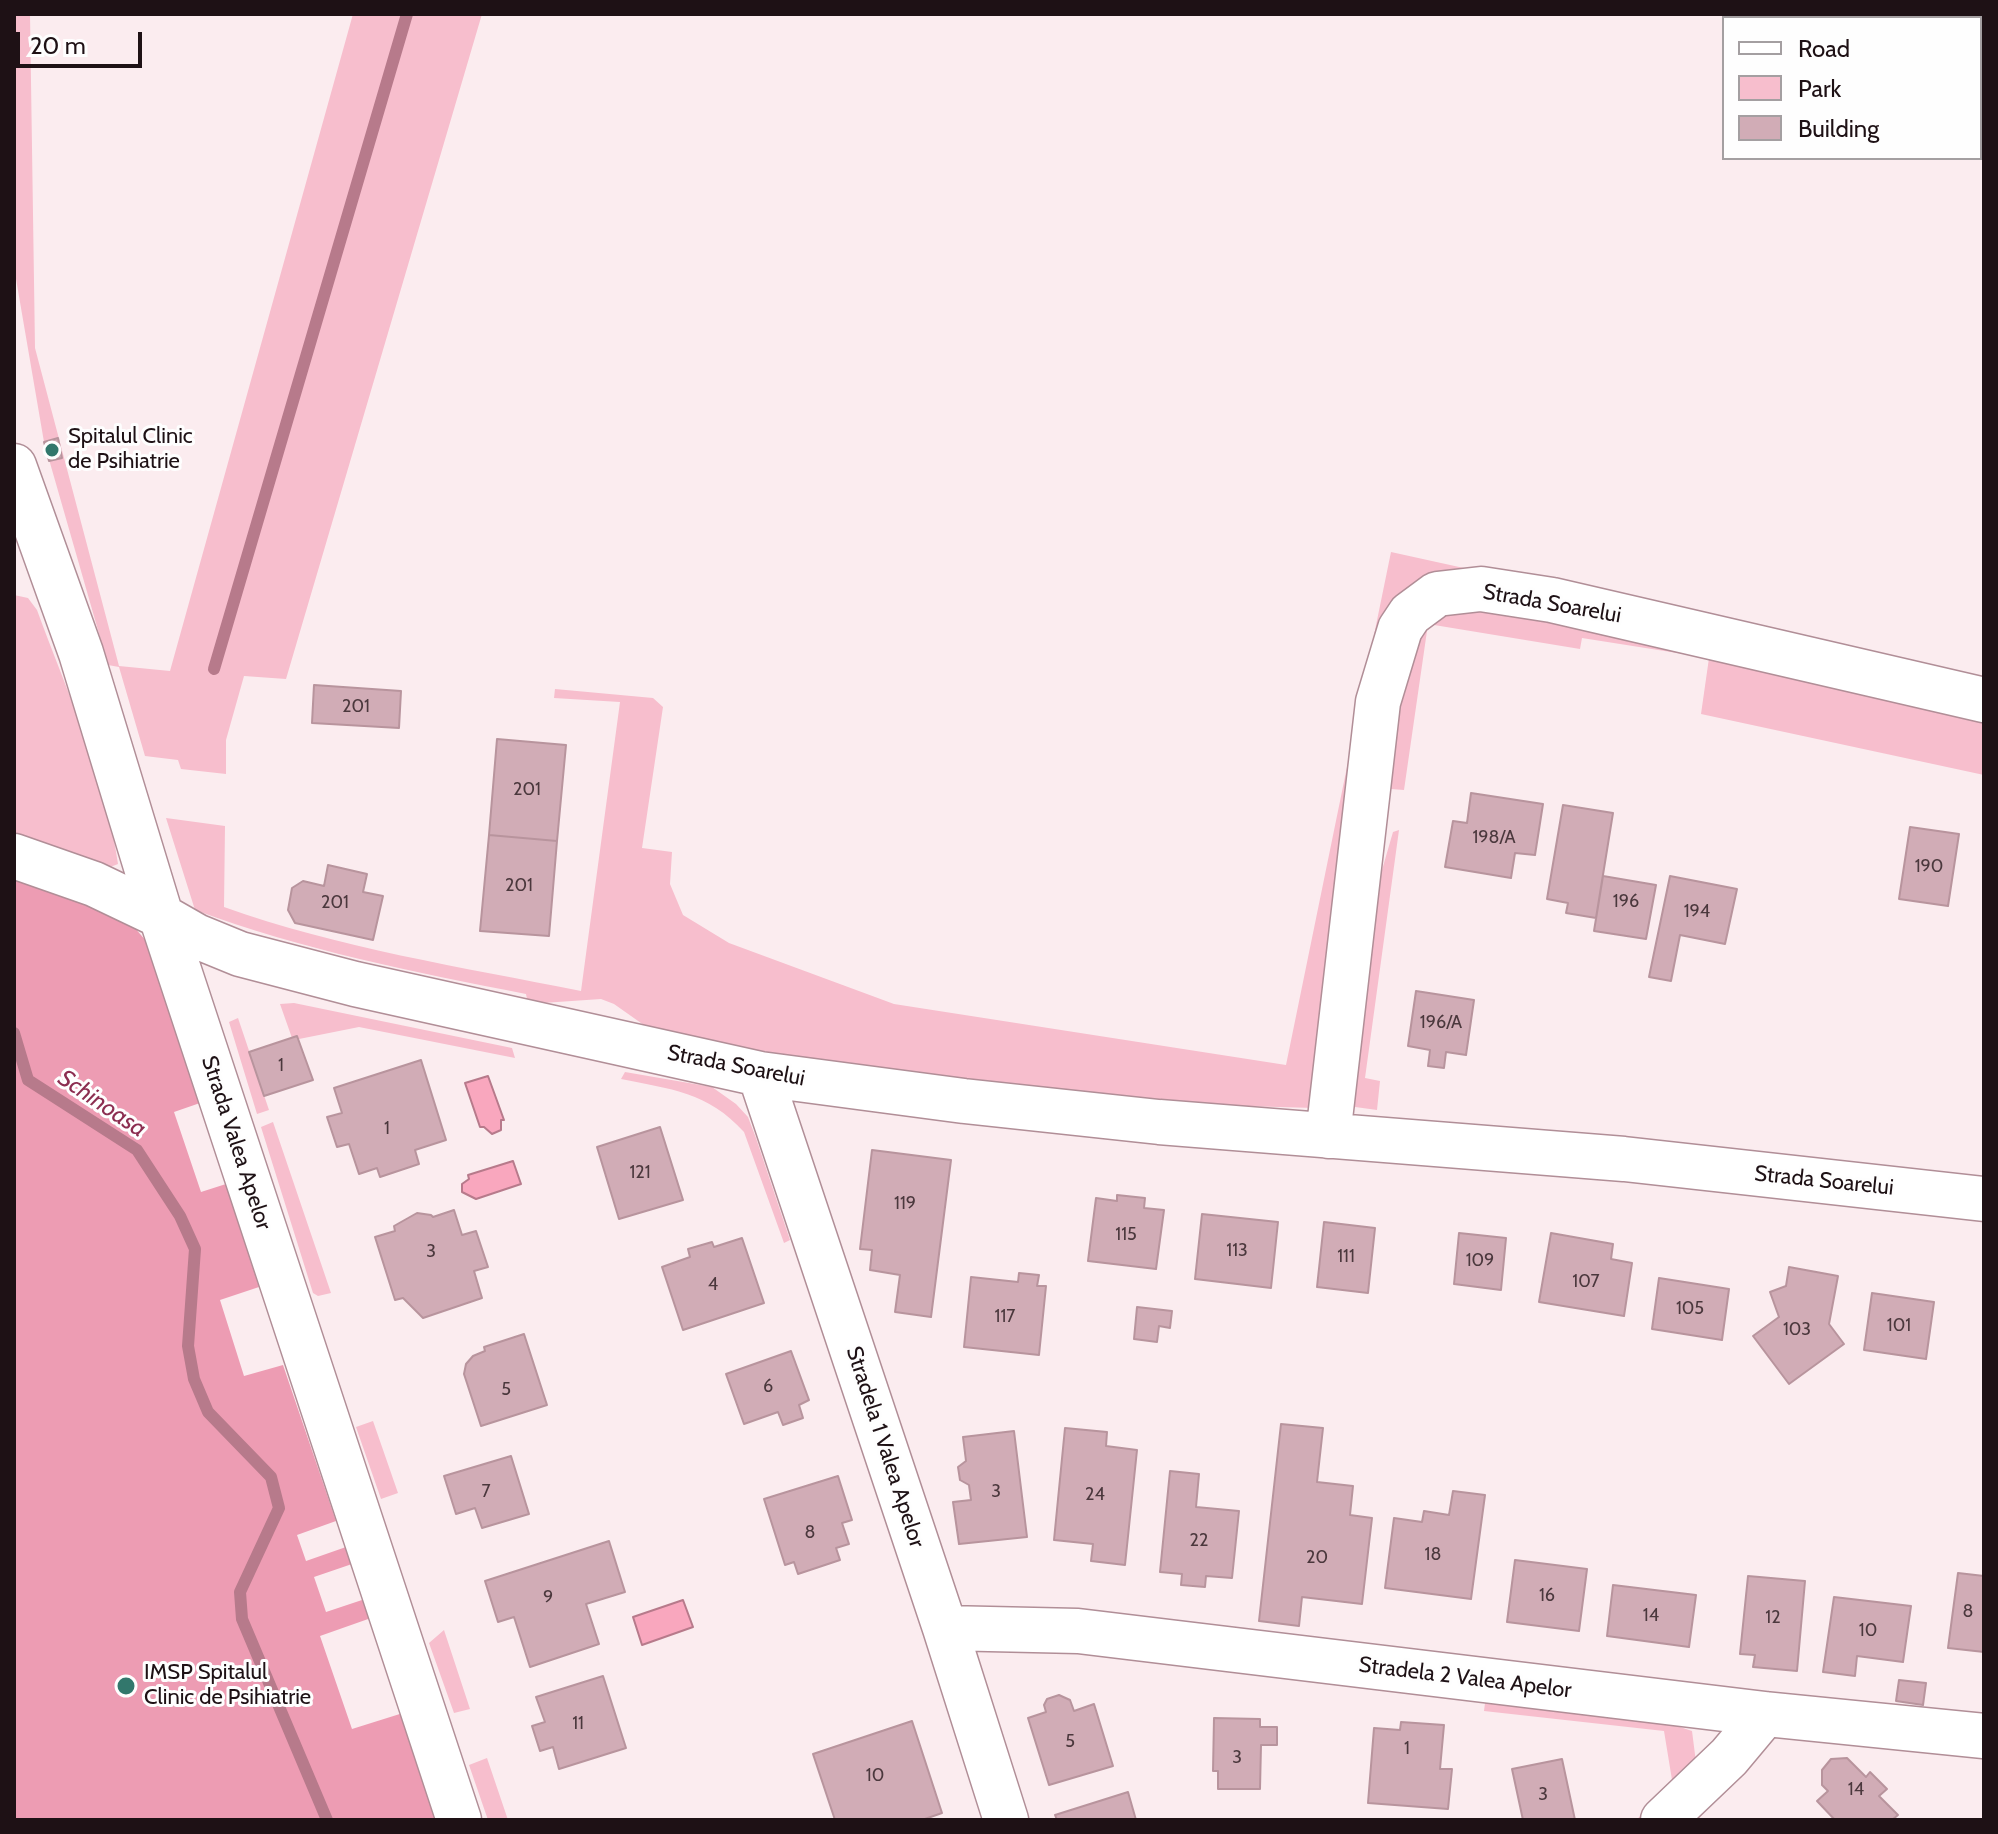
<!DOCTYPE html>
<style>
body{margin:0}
#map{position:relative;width:1998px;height:1834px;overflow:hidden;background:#fbecef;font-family:Cabin,sans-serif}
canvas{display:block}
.frame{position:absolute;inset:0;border:16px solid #1e1115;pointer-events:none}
.legend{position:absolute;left:1722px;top:16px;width:260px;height:144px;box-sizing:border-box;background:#fefefe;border:2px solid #a49fa1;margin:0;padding:10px 14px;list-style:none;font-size:24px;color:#1e1115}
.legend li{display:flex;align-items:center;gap:16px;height:40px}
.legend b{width:40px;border:2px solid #a49fa1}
.scale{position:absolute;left:16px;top:32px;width:126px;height:36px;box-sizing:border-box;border:4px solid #1e1115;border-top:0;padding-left:10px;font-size:24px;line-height:28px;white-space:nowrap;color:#1e1115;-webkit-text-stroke:6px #fefefe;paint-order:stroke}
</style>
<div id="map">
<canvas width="1998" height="1834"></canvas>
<div class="frame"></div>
<ul class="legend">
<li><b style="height:10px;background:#fff"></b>Road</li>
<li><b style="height:22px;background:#f7becd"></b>Park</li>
<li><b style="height:22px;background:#d1acb6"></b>Building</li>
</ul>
<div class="scale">20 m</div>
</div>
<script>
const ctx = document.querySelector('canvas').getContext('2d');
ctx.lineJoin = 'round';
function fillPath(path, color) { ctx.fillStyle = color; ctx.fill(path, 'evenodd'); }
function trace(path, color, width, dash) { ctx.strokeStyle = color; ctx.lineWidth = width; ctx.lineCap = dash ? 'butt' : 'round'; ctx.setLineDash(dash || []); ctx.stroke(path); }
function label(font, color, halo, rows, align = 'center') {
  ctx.font = font + ' Cabin,sans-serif'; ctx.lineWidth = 6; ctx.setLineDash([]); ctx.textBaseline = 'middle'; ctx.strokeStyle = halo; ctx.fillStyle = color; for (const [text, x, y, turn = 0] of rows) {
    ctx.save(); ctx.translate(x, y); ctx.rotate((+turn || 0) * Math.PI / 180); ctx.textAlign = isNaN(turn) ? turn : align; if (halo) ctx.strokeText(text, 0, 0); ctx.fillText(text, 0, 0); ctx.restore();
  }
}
fillPath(new Path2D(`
 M14 14H30L35 348 119 666 170 671 353 14H482L286 679 244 676 226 740V774L181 769 178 760 145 756 119 667 108 665 44 442 15 273Z
 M1391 552 1491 574 1410 589 1315 1108 1169 1104 812 1066 658 1035 614 1004 601 999 528 1004 526 994C413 972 303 950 195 910L166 818 225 826 224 907C339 948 461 967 581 991L620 702 554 698 555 689 653 698 663 707 642 848 672 852 670 884 683 915 729 943 894 1004 1286 1065Z
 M14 595 28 598 37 610C67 692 106 777 118 864L105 869 14 840Z
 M1452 600 1984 708V775L1701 714 1709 658 1582 638 1580 649 1428 624 1404 790 1378 788 1405 633Z
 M1399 830 1365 1078 1380 1081 1377 1110 1348 1106 1369 915 1393 832Z
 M294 1003 512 1048 515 1058 359 1027 299 1039 297 1036 292 1038 280 1004Z
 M238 1018 269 1110 257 1114 229 1022Z
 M625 1072 712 1087 736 1104 748 1117 756 1138 790 1240 784 1243 744 1132C708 1092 670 1089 621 1079Z
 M273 1122 331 1293 318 1296 313 1293 261 1127Z
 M373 1421 398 1493 381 1499 356 1427Z
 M444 1630 470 1709 454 1713 429 1643Z
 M1485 1703 1671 1724 1692 1731 1697 1770 1645 1820H1636L1673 1786 1664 1731 1484 1711Z
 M487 1758 508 1820H488L469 1765Z`), '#f7becd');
fillPath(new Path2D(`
 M14 875 97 906 134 927 154 950 200 1103 174 1112 201 1192 226 1184 259 1287 220 1300 244 1376 283 1365 336 1521 297 1535 306 1561 346 1547 352 1564 314 1577 326 1612 365 1599 371 1618 320 1636 352 1729 403 1713 441 1820H14Z`), '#ed9cb3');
const water = new Path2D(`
 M488 1076 504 1120H501V1130L492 1134 484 1127H480L465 1083Z
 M513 1161 521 1184 476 1199 462 1192V1184L469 1179 468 1175Z
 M683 1600 693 1627 642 1645 633 1617Z`);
fillPath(water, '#f9a7be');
trace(water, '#b77a8b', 2);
trace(new Path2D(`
 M214 669 407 14
 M14 1033 28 1080 137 1150 180 1216 195 1249 188 1346 194 1379 208 1412 271 1477 279 1508 240 1592 242 1619 327 1820`), '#b77a8b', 12);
const building = new Path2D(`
 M58 438 62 458 49 461 44 442Z
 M314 685 401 691 399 728 312 723Z
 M497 739 566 745 557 841 489 835Z
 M1471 793 1543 804 1535 855 1515 853 1511 878 1445 867 1453 821 1467 823Z
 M1563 805 1613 813 1596 918 1566 913 1568 903 1547 899Z
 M1910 827 1959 834 1948 906 1899 899Z
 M489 835 557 841 549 936 480 931Z
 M328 865 367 874 363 892 383 896 373 940 295 923 288 910 292 888 303 881 324 886Z
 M1603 876 1656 885 1646 939 1594 931Z
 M1670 876 1737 889 1725 944 1680 935 1671 981 1649 977Z
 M1416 991 1474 1000 1466 1055 1446 1052 1444 1068 1428 1066 1430 1050 1408 1046Z
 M297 1036 313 1080 264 1096 249 1052Z
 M421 1060 446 1140 415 1150 419 1164 380 1177 377 1168 359 1174 349 1144 337 1147 327 1117 342 1113 334 1088Z
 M660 1127 683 1200 619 1219 597 1147Z
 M872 1150 951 1160 931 1317 895 1312 900 1275 870 1270 872 1250 860 1249Z
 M1117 1195 1145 1198 1144 1208 1164 1210 1156 1269 1088 1261 1096 1198 1117 1201Z
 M454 1210 462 1235 476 1231 488 1267 474 1271 482 1298 423 1318 403 1298 395 1300 375 1237 395 1231 394 1226 417 1213 431 1215 433 1217Z
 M1202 1214 1278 1222 1271 1288 1195 1279Z
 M1324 1222 1375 1228 1368 1293 1317 1287Z
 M1459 1233 1506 1238 1501 1290 1454 1284Z
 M1551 1233 1613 1244 1611 1259 1632 1263 1624 1316 1539 1302Z
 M742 1238 764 1303 683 1330 662 1267 690 1257 688 1249 712 1242 714 1247Z
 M1789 1267 1838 1276 1829 1324 1844 1344 1789 1384 1753 1336 1779 1317 1770 1292 1786 1286Z
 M1019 1273 1039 1275 1037 1286H1046L1039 1355 964 1347 971 1277 1018 1282Z
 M1659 1278 1729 1289 1722 1340 1652 1329Z
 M1872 1293 1934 1302 1926 1359 1864 1350Z
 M1137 1307 1172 1311 1170 1328 1159 1326 1157 1342 1134 1339Z
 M524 1334 547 1405 481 1426 464 1374 466 1364 473 1356 485 1351 484 1347Z
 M791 1351 809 1400 799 1405 803 1418 783 1425 778 1412 744 1424 726 1374Z
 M1281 1424 1323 1428 1317 1482 1353 1486 1350 1515 1372 1518 1362 1604 1302 1597 1299 1626 1259 1621Z
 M1065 1428 1107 1432 1106 1446 1137 1450 1125 1565 1091 1561 1093 1544 1054 1540Z
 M1014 1431 1027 1537 959 1544 953 1502 971 1500 969 1485 960 1480 958 1467 966 1461 963 1437Z
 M511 1456 529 1514 482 1528 475 1508 456 1514 444 1476Z
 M1170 1471 1199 1474 1196 1507 1239 1511 1232 1578 1206 1576 1205 1587 1181 1585 1182 1574 1160 1572Z
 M838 1476 852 1520 842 1523 849 1544 836 1548 840 1560 798 1574 794 1562 785 1565 764 1499Z
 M1453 1491 1485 1495 1471 1599 1385 1588 1394 1518 1422 1522 1424 1511 1449 1515Z
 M609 1541 625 1592 586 1604 599 1644 530 1667 514 1617 498 1622 485 1581Z
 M1515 1560 1587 1569 1579 1631 1507 1622Z
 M1958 1573 1984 1576V1652L1948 1648Z
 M1748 1576 1805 1581 1797 1671 1753 1667 1755 1655 1740 1654Z
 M1613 1585 1696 1595 1689 1647 1607 1636Z
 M1834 1597 1911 1606 1903 1662 1857 1656 1855 1676 1823 1672Z
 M603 1676 626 1748 559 1769 553 1747 540 1751 532 1726 545 1722 536 1697Z
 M1899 1680 1926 1683 1923 1705 1896 1701Z
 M1059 1695 1070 1700 1074 1711 1094 1704 1113 1766 1049 1785 1028 1718 1046 1712 1044 1705 1047 1699Z
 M1214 1718 1260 1719V1727H1277V1745H1261L1260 1789H1218V1771H1213Z
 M912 1721 942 1813 922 1820H835L813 1754Z
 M1401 1722 1444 1725 1440 1769H1452L1448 1809 1368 1803 1374 1728 1400 1730Z
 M1847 1758 1866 1777 1870 1772 1887 1789 1879 1796 1898 1815 1892 1820H1835L1817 1801 1828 1791 1822 1785V1770L1831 1759Z
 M1562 1759 1575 1820H1523L1512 1769Z
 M1128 1792 1136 1820H1057L1055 1815Z`);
fillPath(building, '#d1acb6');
trace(building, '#b8949d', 2);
const minor = new Path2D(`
 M14 466 81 653 161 916 459 1820
 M14 856 94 884 161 916 196 936 240 954 355 984 760 1074 964 1101 1159 1122 1624 1159 1984 1199
 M760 1074 945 1628 1006 1820
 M1328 1136 1378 702 1400 629 1410 614 1437 594 1481 589 1552 600 1984 700
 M945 1628 1078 1631 1765 1714 1984 1736
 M1663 1820 1729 1757 1765 1714`);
trace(minor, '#b18e97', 47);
trace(minor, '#fff', 44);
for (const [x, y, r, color] of [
 [52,450,8,"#32776c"],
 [126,1686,10,"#32776c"]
]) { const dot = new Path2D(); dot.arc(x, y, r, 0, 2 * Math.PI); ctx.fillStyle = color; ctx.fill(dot); trace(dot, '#fefefe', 3); }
label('18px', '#4b383d', null, [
 ["201",356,707],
 ["201",527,790],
 ["198/A",1494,838],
 ["190",1929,867],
 ["201",519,886],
 ["196",1626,902],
 ["201",335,903],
 ["194",1697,912],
 ["196/A",1441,1023],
 ["1",281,1066],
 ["1",387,1129],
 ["121",640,1173],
 ["119",905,1204],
 ["115",1126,1235],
 ["113",1237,1251],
 ["3",431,1252],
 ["111",1346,1257],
 ["109",1480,1261],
 ["107",1586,1282],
 ["4",713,1285],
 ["105",1690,1309],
 ["117",1005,1317],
 ["101",1899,1326],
 ["103",1797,1330],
 ["6",768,1387],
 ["5",506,1390],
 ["7",486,1492],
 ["3",996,1492],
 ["24",1095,1495],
 ["8",810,1533],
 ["22",1199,1541],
 ["18",1433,1555],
 ["20",1317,1558],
 ["16",1547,1596],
 ["9",548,1598],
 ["8",1968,1612],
 ["14",1651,1616],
 ["12",1773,1618],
 ["10",1868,1631],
 ["11",578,1724],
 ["5",1070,1742],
 ["1",1407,1749],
 ["3",1237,1758],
 ["10",875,1776],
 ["14",1856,1790],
 ["3",1543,1795]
]);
label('22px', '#1e1115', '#fefefe', [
 ["Spitalul Clinic",68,437],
 ["de Psihiatrie",68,462],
 ["IMSP Spitalul",144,1673],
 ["Clinic de Psihiatrie",144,1698]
], 'left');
label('22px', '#1e1115', '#fefefe', [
 ["Strada Soarelui",1552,604,10],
 ["Strada Soarelui",736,1066,11],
 ["Strada Valea Apelor",236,1143,72],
 ["Strada Soarelui",1824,1181,6],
 ["Stradela 1 Valea Apelor",885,1447,72],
 ["Stradela 2 Valea Apelor",1465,1678,7]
]);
label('italic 24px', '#8c2e51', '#fefefe', [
 ["Schinoasa",102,1104,34]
]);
</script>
